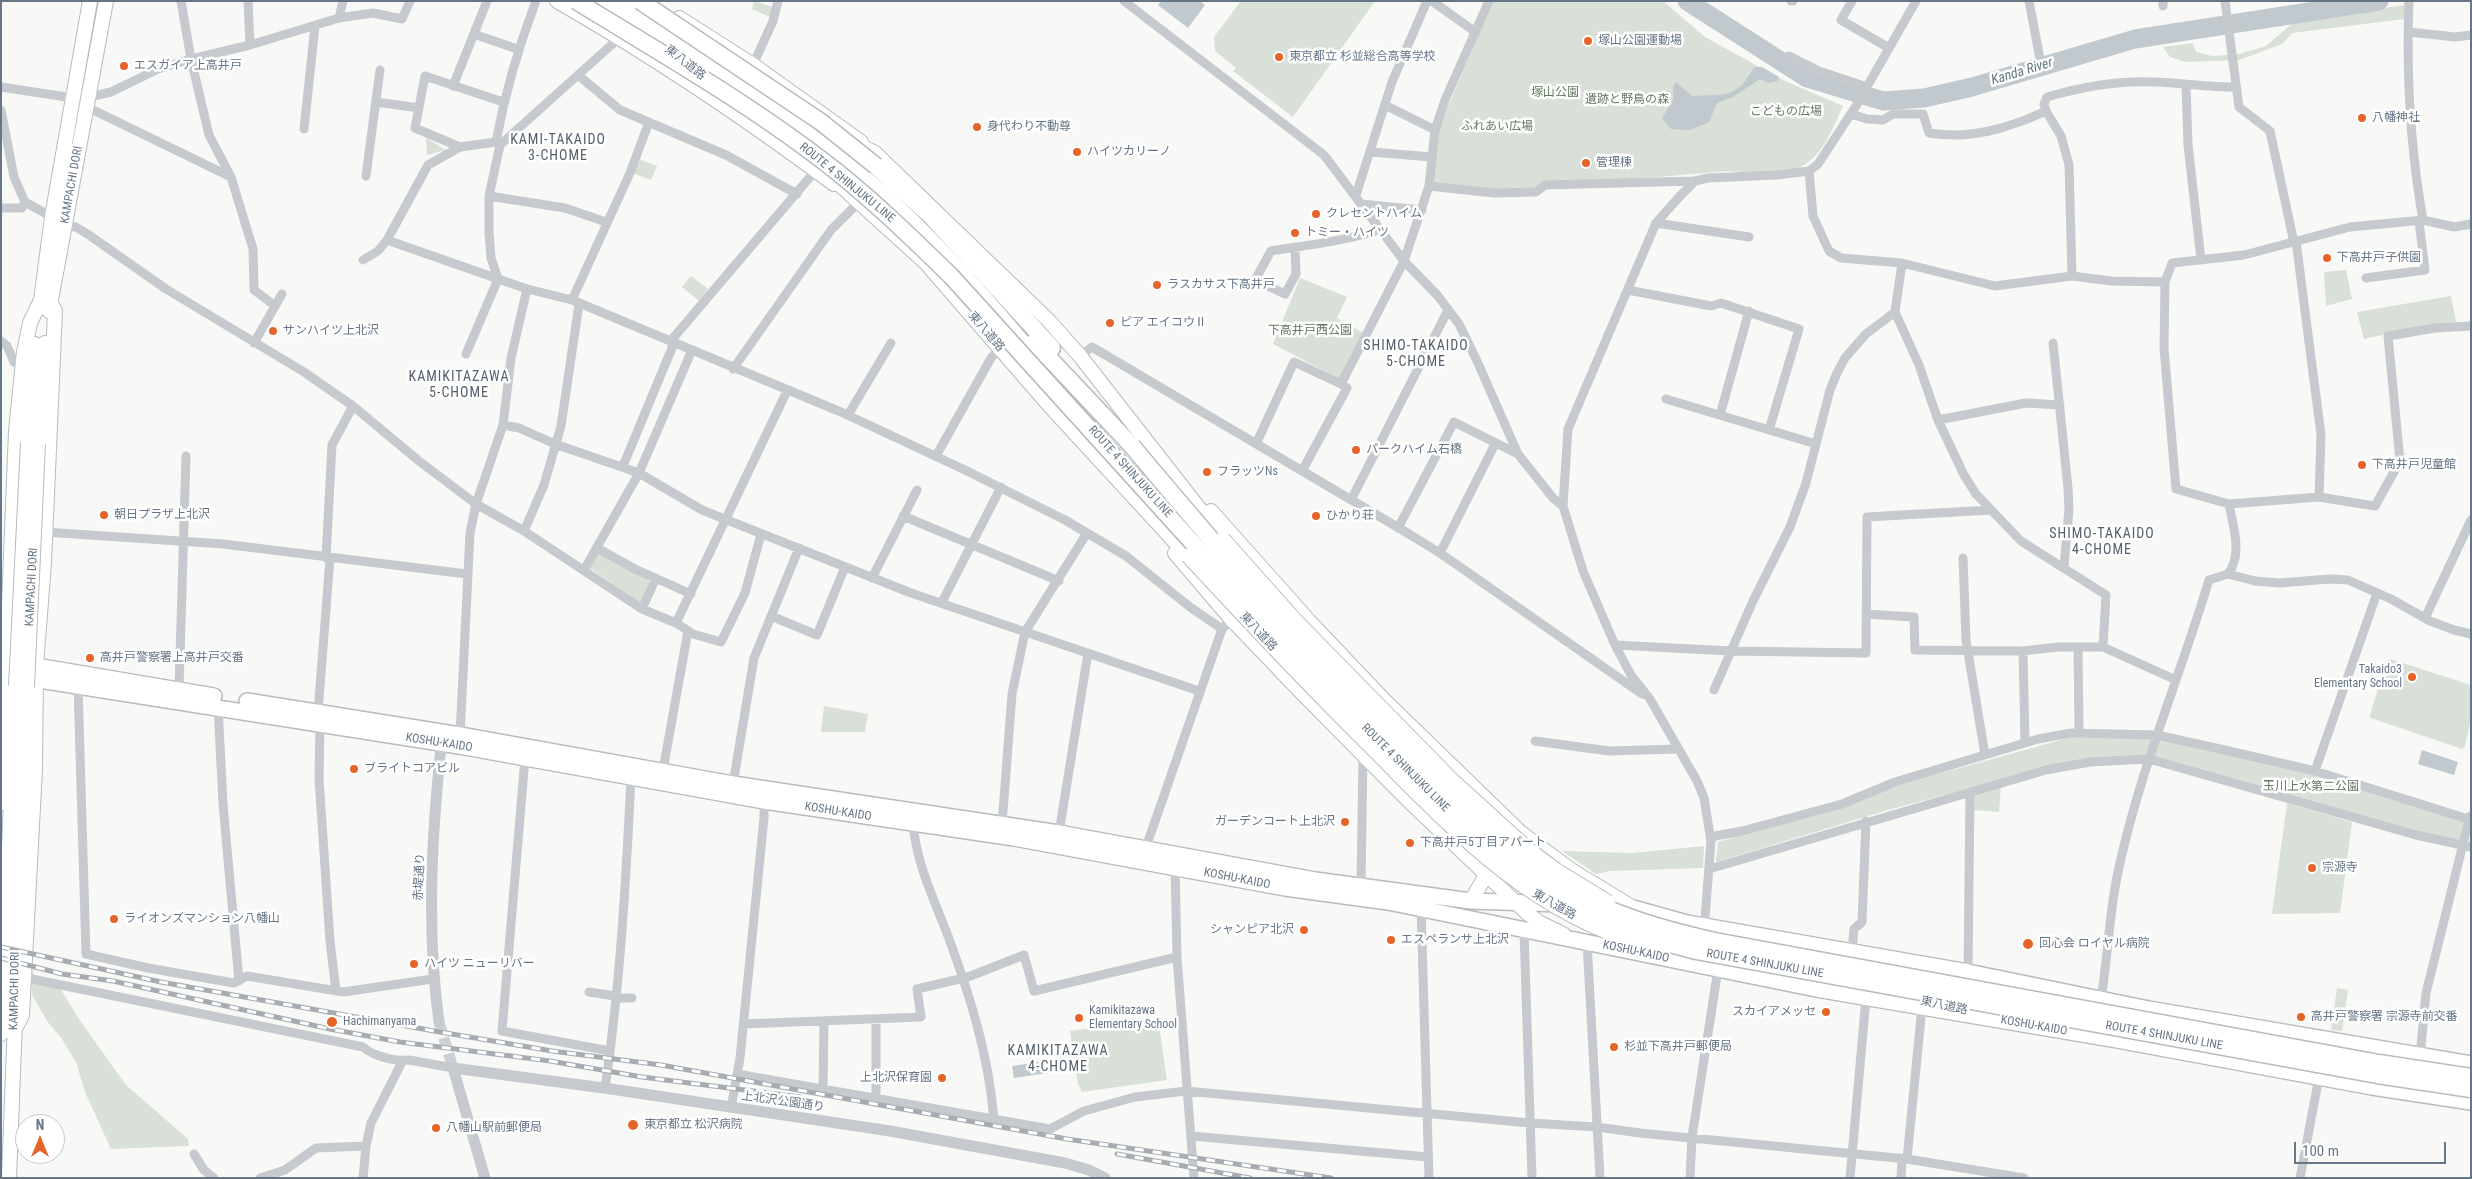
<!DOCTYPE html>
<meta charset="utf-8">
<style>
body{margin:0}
#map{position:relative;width:2472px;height:1179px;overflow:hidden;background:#f8f8f6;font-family:"Roboto Condensed",sans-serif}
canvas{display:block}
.frame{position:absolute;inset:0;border:2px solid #677687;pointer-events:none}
.north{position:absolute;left:15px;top:1114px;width:50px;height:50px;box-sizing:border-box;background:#fff;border:1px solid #c2c8cf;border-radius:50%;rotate:0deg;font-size:14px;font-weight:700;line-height:20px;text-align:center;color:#677687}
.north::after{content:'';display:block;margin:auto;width:18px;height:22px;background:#e66428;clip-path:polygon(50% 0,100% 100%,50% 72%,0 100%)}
.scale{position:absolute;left:2294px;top:1142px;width:152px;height:22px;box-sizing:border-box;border:2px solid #677687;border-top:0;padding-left:6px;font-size:15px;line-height:18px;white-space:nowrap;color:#677687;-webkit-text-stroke:4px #fff;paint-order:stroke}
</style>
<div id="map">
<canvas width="2472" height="1179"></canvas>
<div class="frame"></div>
<div class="north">N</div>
<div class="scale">100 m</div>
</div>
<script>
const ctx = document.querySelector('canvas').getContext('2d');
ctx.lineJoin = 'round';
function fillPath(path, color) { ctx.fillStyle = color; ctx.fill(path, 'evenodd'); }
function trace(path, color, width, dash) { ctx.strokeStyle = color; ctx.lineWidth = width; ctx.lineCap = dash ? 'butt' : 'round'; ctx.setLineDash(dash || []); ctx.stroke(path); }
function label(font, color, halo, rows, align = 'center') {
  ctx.font = font + ' "Roboto Condensed","Noto Sans JP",sans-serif'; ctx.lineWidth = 5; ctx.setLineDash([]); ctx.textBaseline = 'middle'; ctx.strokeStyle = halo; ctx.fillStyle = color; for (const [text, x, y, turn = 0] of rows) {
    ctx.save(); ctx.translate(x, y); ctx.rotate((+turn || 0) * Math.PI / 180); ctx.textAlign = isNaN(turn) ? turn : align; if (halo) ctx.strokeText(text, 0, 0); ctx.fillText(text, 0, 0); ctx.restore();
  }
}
fillPath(new Path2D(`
 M754 1 773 7 770 17 752 9Z
 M1241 1H1375L1293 117 1233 71 1236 68 1215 51 1214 37Z
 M1493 1H1663L1705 37 1785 81 1843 106C1833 127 1823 157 1800 167 1778 177 1741 170 1717 172 1643 177 1570 189 1496 189 1475 189 1453 186 1432 184L1438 130Z
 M2405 5V19L2292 33 2282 44 2239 60 2185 62 2170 57 2163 47 2193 43 2196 52 2212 56 2239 54 2266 46 2295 21Z
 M426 138 446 150 427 155Z
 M639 159 657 166 651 180 632 173Z
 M2346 270 2352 299 2326 306 2324 272Z
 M691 276 708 289 699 301 682 287Z
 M1300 278 1347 297 1337 318 1363 333 1341 380 1273 344Z
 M2451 296 2456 322 2423 326 2364 339 2357 312Z
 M597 553H601L648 578 650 584 643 601 638 602 590 568Z
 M2390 659 2471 685V719L2465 746 2462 749 2371 718 2370 715 2386 662Z
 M824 706 868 714 865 732H821Z
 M2157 735 2315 771 2465 819 2461 840 2456 842 2150 759Z
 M2153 736 2145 756 2072 761 1888 810 1716 862 1718 842 1854 803 1898 785 2068 738Z
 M2001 785 1999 812 1972 810V794Z
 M2287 803 2352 822 2340 913 2272 914Z
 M1704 846 1703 868 1610 871 1596 874 1562 851 1632 853Z
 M32 983 60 988 81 1022 126 1085 188 1139 189 1146 111 1149 85 1092 76 1062 62 1039 47 1021 32 995Z
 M2337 988 2348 990 2342 1031 2331 1030Z
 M1158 1019 1167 1080 1082 1092 1078 1084 1070 1031Z`), '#d9e0d7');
fillPath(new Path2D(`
 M1161 1H1200L1205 5 1188 28 1158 5Z
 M1754 67H1762L1779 77 1778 81 1768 83 1760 79 1733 97 1717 103 1709 122 1690 130 1671 129 1662 118 1673 100V87L1676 82 1692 96C1725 94 1737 99 1754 67Z
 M2422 750 2458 762 2454 775 2418 764Z
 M1046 1061 1048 1073 1014 1078 1012 1066Z`), '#c1c9cf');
trace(new Path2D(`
 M1687 1 1807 78 1883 101 1924 98 1972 87 2135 39 2379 1`), '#c1c9cf', 19);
trace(new Path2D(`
 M439 1022 453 1068`), '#ccd1d5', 11, [11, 5.5]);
const primary = new Path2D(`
 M557 1C653 56 745 118 834 184
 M602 1 650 36
 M621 1 694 50 768 95
 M679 18 753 65 861 142
 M850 140 875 153 1049 321 1080 356 1223 539
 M829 175 925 262 1048 404 1188 556
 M40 308 52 217 90 1
 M49 311 106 1
 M28 443 35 344
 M38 444 45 343
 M1211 511 1309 621 1385 701 1521 833 1571 870 1632 907
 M1175 553 1232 620 1301 692 1412 804 1527 913 1540 923 1563 934
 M1 803 16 431 24 352 30 323 41 300
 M1471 901 1486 875
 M14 1000 27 694
 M15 1029 22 1015 35 769 36 666 44 563 55 311 50 302
 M1 1034 16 686
 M9 1178 15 1021`);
const trunk = new Path2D(`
 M1 660 214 696
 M1 674 459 746 764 801 1014 838 1285 888 1388 902 1816 989 2117 1040 2372 1087 2471 1102
 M247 701 460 735 733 784 1059 833 1315 880 1471 901 1560 904
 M1608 906 1633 908 1687 923 1968 972 2149 1009 2471 1064`);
const motorway = new Path2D(`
 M642 29C730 81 821 136 896 206 946 253 992 306 1036 359
 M876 166 931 216 1052 348
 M1034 342 1132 446`);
trace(primary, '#b7bbbf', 16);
trace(trunk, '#b7babe', 18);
trace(motorway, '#b7babe', 19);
trace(new Path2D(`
 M181 1 191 59 209 135 231 177 253 249 254 290 274 305
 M248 1 250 45
 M1124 1 1324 155 1404 261 1438 296 1459 324 1477 361 1518 454 1553 498 1563 506
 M1432 1 1474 31
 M1791 1H1793
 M1852 1 1841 20 1889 48
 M2029 1 2040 59
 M2163 1V6
 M2225 1 2239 107 2270 131 2293 238 2296 241 2321 435 2319 497
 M2409 1C2406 77 2410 146 2423 220
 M339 18 373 13 402 19 410 1
 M2409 32 2455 37 2471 35
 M474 34 517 49
 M1789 56 1819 71 1867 87
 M753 65 773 21 778 1
 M578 75 620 110 726 155 797 194
 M2186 85 2188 145 2201 260
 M453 86 487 1
 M1 87 73 98
 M89 97 111 92 158 69 191 59 250 45 339 18 343 1
 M376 102 419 108
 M1385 105 1435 130
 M87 107 231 177
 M1 110 14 177 25 202 52 217
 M1851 114 1867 119 1883 120 1893 114H1923L1929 133C1970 140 2009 128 2046 111
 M304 129 315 26
 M496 142C505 93 518 48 536 1
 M460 147 415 128 425 76 503 102
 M1371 152 1431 157
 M1809 171 1813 216 1829 251 1841 258 1902 263 1995 286 2072 276 2111 281 2165 282
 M366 176 380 70
 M1429 186 1494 193 1536 192 1545 185 1695 181
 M1356 195 1392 82 1427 1
 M489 196 565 208 606 222
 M1361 204 1422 210
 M1 208H22L25 202
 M1656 223 1749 237
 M2471 224 2454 227 2423 220 2350 227 2244 255 2172 263 2165 282 2164 348 2176 489 2229 504 2319 497 2375 506 2400 461 2388 336 2435 328 2471 326
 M65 226 76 227 89 235 166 289 304 372 353 406 419 461 476 504 524 531 642 609 676 623 693 634 721 642 745 593 761 534
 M387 240 527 289 572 300 841 412 965 470 1065 520 1126 556 1190 607 1222 629
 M1295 247 1296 274 1285 294 1255 280 1271 251C1308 245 1344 241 1379 230
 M363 260 378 251 387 240 428 165 460 147 496 142 500 145
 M1902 263 1895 312 1919 365 1938 420 1964 475 1976 494 2021 541 2106 595 2103 647
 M2072 276 2069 165 2061 136 2046 111 2044 104 2047 97C2081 87 2118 80 2154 82 2182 83 2208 87 2236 87
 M2366 278 2425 270 2419 221
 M1628 290 1711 306 1721 303 1799 329 1769 430
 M572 300 630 173 649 122
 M1 341 7 346 14 362 22 365
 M254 343 282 294
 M2053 343 2068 488 2069 509 2064 567
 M466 354 498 279 491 258 489 232V196L500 145 618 39
 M1080 356 1092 347 1404 531 1440 553 1642 694
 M733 369 831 230 859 202
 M1341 384 1404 261 1429 186 1435 130 1445 100 1489 1
 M1666 399 1816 444
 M848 415 891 343
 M1720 415 1749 311
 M1938 420 2026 403 2060 405
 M503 425 519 428 555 444 639 473 702 510 911 593 1199 691
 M1256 444 1294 362 1341 384 1347 388 1302 471
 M936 456 991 358 1000 348
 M623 466 672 348 674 337 816 170
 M1351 500 1448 310
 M903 516 1059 581
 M1398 528 1454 422 1518 454
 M524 531 544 485 561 426 579 304
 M45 532 223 544 467 574
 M597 548 635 569 691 594
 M1440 553 1495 444
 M326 558 332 445 353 406
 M1963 558 1966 640 1985 755
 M584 570 639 473 692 350
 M2228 574C2243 555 2233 526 2229 504
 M872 578 917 490
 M942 602 1001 487
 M642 609 656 578
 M1866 614 1914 617 1915 650 2023 651 2058 647H2103L2176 680
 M771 616 817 635 845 567
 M2425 618 2471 520
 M676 623 787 391
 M1615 645 1731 651 1866 653 1867 517 1991 510
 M2078 647 2079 733
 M2023 651 2025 743
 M78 686 86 954 148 968 234 983 247 976 343 992 433 979
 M179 689 186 456
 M1714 690 1753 601 1790 527 1806 483 1830 390 1837 373 1845 358 1866 334 1895 312
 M218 706 223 804 239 981
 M318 712 330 558
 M320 723 319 779 330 941 336 991
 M460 735 470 533 476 504 503 425 511 358 527 289
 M1535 741 1609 751 1678 749
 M525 758 502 1031 610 1051
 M663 770 688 631
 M2315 771 2377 593
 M733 784 754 658 799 548
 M913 823C916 863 934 899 948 936 970 996 989 1056 994 1120
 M1002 825 1012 694 1025 632 1087 533
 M1059 833 1088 653
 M1710 837 1742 831 1842 804 1895 782 2038 739 2071 733 2157 735 2229 751 2315 771 2471 820
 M1145 850 1222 629 1226 625
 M1175 864 1177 957 1194 1178
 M1709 869 2046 770 2090 762 2149 759 2416 835 2471 847
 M1361 885 1363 756
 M1421 908 1429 1178
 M1524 930 1532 1178
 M1704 931 1711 841 1704 798 1697 781 1650 699 1631 675 1615 645 1583 571 1563 506 1568 429 1656 223 1680 196 1695 181 1708 178 1777 175 1809 171 1818 164 1856 106 1916 1
 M1587 942 1600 1178
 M1852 952 1854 929 1862 922 1866 821
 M25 972 32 979 363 1047C373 1056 396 1062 409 1060L453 1068
 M1968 972 1970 792
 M589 992 615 996
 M615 998H632
 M2101 999C2108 957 2109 913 2118 872 2139 772 2180 677 2209 580L2228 574 2255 581 2279 583 2330 579 2348 580 2391 599 2430 621 2454 630 2471 634
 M876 1019V1099
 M743 1024 921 1017 917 989 968 977 1024 955 1034 991 1177 957
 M2420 1057 2426 993 2470 816
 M737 1074 1050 1129 1084 1111 1135 1097 1186 1091 1530 1123 1597 1127 1640 1133 1907 1159 2024 1178
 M605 1088C620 986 626 881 631 778
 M823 1090 824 1021
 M731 1108 740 1058 764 818V798
 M1191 1136 1428 1157
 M194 1154 204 1170 214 1178
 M1907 1159 1922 1007
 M260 1178 285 1170 316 1148 366 1146
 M363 1178 366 1146 371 1123 403 1060
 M1690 1178 1692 1137 1718 969
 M1850 1178 1866 998
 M1901 1178 1902 1159
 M2300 1178 2319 1077`), '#c6c9cd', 9);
trace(new Path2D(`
 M439 1022C426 928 432 831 442 737
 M485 1178 453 1068 611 1089 890 1131 1065 1163 1089 1170 1105 1178`), '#c6c9cd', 11);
trace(primary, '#fff', 14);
trace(trunk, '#fff', 15);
trace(motorway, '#fff', 16);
const rail = new Path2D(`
 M1 947 161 982 434 1031 552 1051 661 1065 1067 1139 1331 1178
 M1 958 62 974 113 981 330 1029 400 1042 550 1061 642 1077 800 1097
 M1117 1154 1250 1178`);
trace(rail, '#a6acb2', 5);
trace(rail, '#fff', 3, [9]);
const primaryBridge = new Path2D(`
 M1223 539 1295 620 1453 781 1528 849 1556 870 1608 902
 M1188 556C1250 623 1312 689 1377 753 1458 835 1533 914 1648 946
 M16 686 28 443
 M27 687 38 444`);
const motorwayBridge = new Path2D(`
 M576 1C664 55 755 107 836 171 877 204 914 240 951 276L1287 647 1459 822 1524 877 1583 913 1637 935 1696 951 2377 1075 2471 1089
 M640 1 821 122 876 166
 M1132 446C1225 557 1320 667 1424 769 1467 810 1509 856 1561 886 1610 914 1661 929 1715 941L2379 1063 2471 1077`);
trace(primaryBridge, '#b7bbbf', 16, []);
trace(motorwayBridge, '#b7babe', 19, []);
trace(primaryBridge, '#fff', 14);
trace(motorwayBridge, '#fff', 16);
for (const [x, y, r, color] of [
 [1588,41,5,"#e66428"],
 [1279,57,5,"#e66428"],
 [124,66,5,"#e66428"],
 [2362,118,5,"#e66428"],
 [977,127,5,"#e66428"],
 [1077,152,5,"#e66428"],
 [1586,163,5,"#e66428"],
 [1316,214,5,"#e66428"],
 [1295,233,5,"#e66428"],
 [2327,258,5,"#e66428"],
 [1157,285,5,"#e66428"],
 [1110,323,5,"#e66428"],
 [273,331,5,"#e66428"],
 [1356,450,5,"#e66428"],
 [2362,465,5,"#e66428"],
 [1207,472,5,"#e66428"],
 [104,515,5,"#e66428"],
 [1316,516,5,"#e66428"],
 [90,658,5,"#e66428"],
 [2412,677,5,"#e66428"],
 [354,769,5,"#e66428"],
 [1345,822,5,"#e66428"],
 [1410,843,5,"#e66428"],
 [2312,868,5,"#e66428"],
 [114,919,5,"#e66428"],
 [1304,930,5,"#e66428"],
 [1391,940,5,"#e66428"],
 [2028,944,6,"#e66428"],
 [414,964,5,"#e66428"],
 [1826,1012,5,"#e66428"],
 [2301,1017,5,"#e66428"],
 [1079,1018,5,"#e66428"],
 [332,1022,6,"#e66428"],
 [1614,1047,5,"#e66428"],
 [942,1078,5,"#e66428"],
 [633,1125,6,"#e66428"],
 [436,1128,5,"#e66428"]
]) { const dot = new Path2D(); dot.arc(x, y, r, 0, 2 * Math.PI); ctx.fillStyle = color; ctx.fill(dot); trace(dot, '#fff', 2); }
label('12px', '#677687', '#fff', [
 ["塚山公園運動場",1598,41],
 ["東京都立 杉並総合高等学校",1289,57],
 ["エスガイア上高井戸",134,66],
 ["八幡神社",2372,118],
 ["身代わり不動尊",987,127],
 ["ハイツカリーノ",1087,152],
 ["管理棟",1596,163],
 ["クレセントハイム",1326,214],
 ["トミー・ハイツ",1305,233],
 ["下高井戸子供園",2337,258],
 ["ラスカサス下高井戸",1167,285],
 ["ピア エイコウⅡ",1120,323],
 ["サンハイツ上北沢",283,331],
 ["パークハイム石橋",1366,450],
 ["下高井戸児童館",2372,465],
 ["フラッツNs",1217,472],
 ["朝日プラザ上北沢",114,515],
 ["ひかり荘",1326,516],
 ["高井戸警察署上高井戸交番",100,658],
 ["Takaido3",2402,670,"right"],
 ["Elementary School",2402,684,"right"],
 ["ブライトコアビル",364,769],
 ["ガーデンコート上北沢",1335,822,"right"],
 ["下高井戸5丁目アパート",1420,843],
 ["宗源寺",2322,868],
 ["ライオンズマンション八幡山",124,919],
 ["シャンピア北沢",1294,930,"right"],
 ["エスペランサ上北沢",1401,940],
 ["回心会 ロイヤル病院",2039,944],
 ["ハイツ ニューリバー",424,964],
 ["Kamikitazawa",1089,1011],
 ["Elementary School",1089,1025],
 ["スカイアメッセ",1816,1012,"right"],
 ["高井戸警察署 宗源寺前交番",2311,1017],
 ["Hachimanyama",343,1022],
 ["杉並下高井戸郵便局",1624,1047],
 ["上北沢保育園",932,1078,"right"],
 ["東京都立 松沢病院",644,1125],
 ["八幡山駅前郵便局",446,1128]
], 'left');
label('12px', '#677687', '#fff', [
 ["東八道路",685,63,38],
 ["ROUTE 4 SHINJUKU LINE",847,183,39],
 ["KAMPACHI DORI",72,185,-80],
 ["東八道路",986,332,49],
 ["ROUTE 4 SHINJUKU LINE",1130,472,48],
 ["KAMPACHI DORI",32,587,-87],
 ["東八道路",1258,632,47],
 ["KOSHU-KAIDO",439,743,9],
 ["ROUTE 4 SHINJUKU LINE",1405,768,45],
 ["KOSHU-KAIDO",838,812,9],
 ["赤堤通り",420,877,-87],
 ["KOSHU-KAIDO",1237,879,11],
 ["東八道路",1554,905,29],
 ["KOSHU-KAIDO",1636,952,12],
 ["ROUTE 4 SHINJUKU LINE",1765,964,10],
 ["KAMPACHI DORI",15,991,-89],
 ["東八道路",1944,1006,12],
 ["KOSHU-KAIDO",2034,1026,10],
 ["ROUTE 4 SHINJUKU LINE",2164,1036,10],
 ["上北沢公園通り",783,1102,8]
]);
label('12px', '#657962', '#fff', [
 ["塚山公園",1555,93],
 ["遺跡と野鳥の森",1627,100],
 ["こどもの広場",1786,112],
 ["ふれあい広場",1497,127],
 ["下高井戸西公園",1310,331],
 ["玉川上水第二公園",2311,787]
]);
label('italic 14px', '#637783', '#fff', [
 ["Kanda River",2022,72,-17]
]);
ctx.letterSpacing = '1px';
label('14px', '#55606c', '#fff', [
 ["KAMI-TAKAIDO",558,140],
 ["3-CHOME",558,156],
 ["SHIMO-TAKAIDO",1416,346],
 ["5-CHOME",1416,362],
 ["KAMIKITAZAWA",459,377],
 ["5-CHOME",459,393],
 ["SHIMO-TAKAIDO",2102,534],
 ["4-CHOME",2102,550],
 ["KAMIKITAZAWA",1058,1051],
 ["4-CHOME",1058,1067]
]);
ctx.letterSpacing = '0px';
</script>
